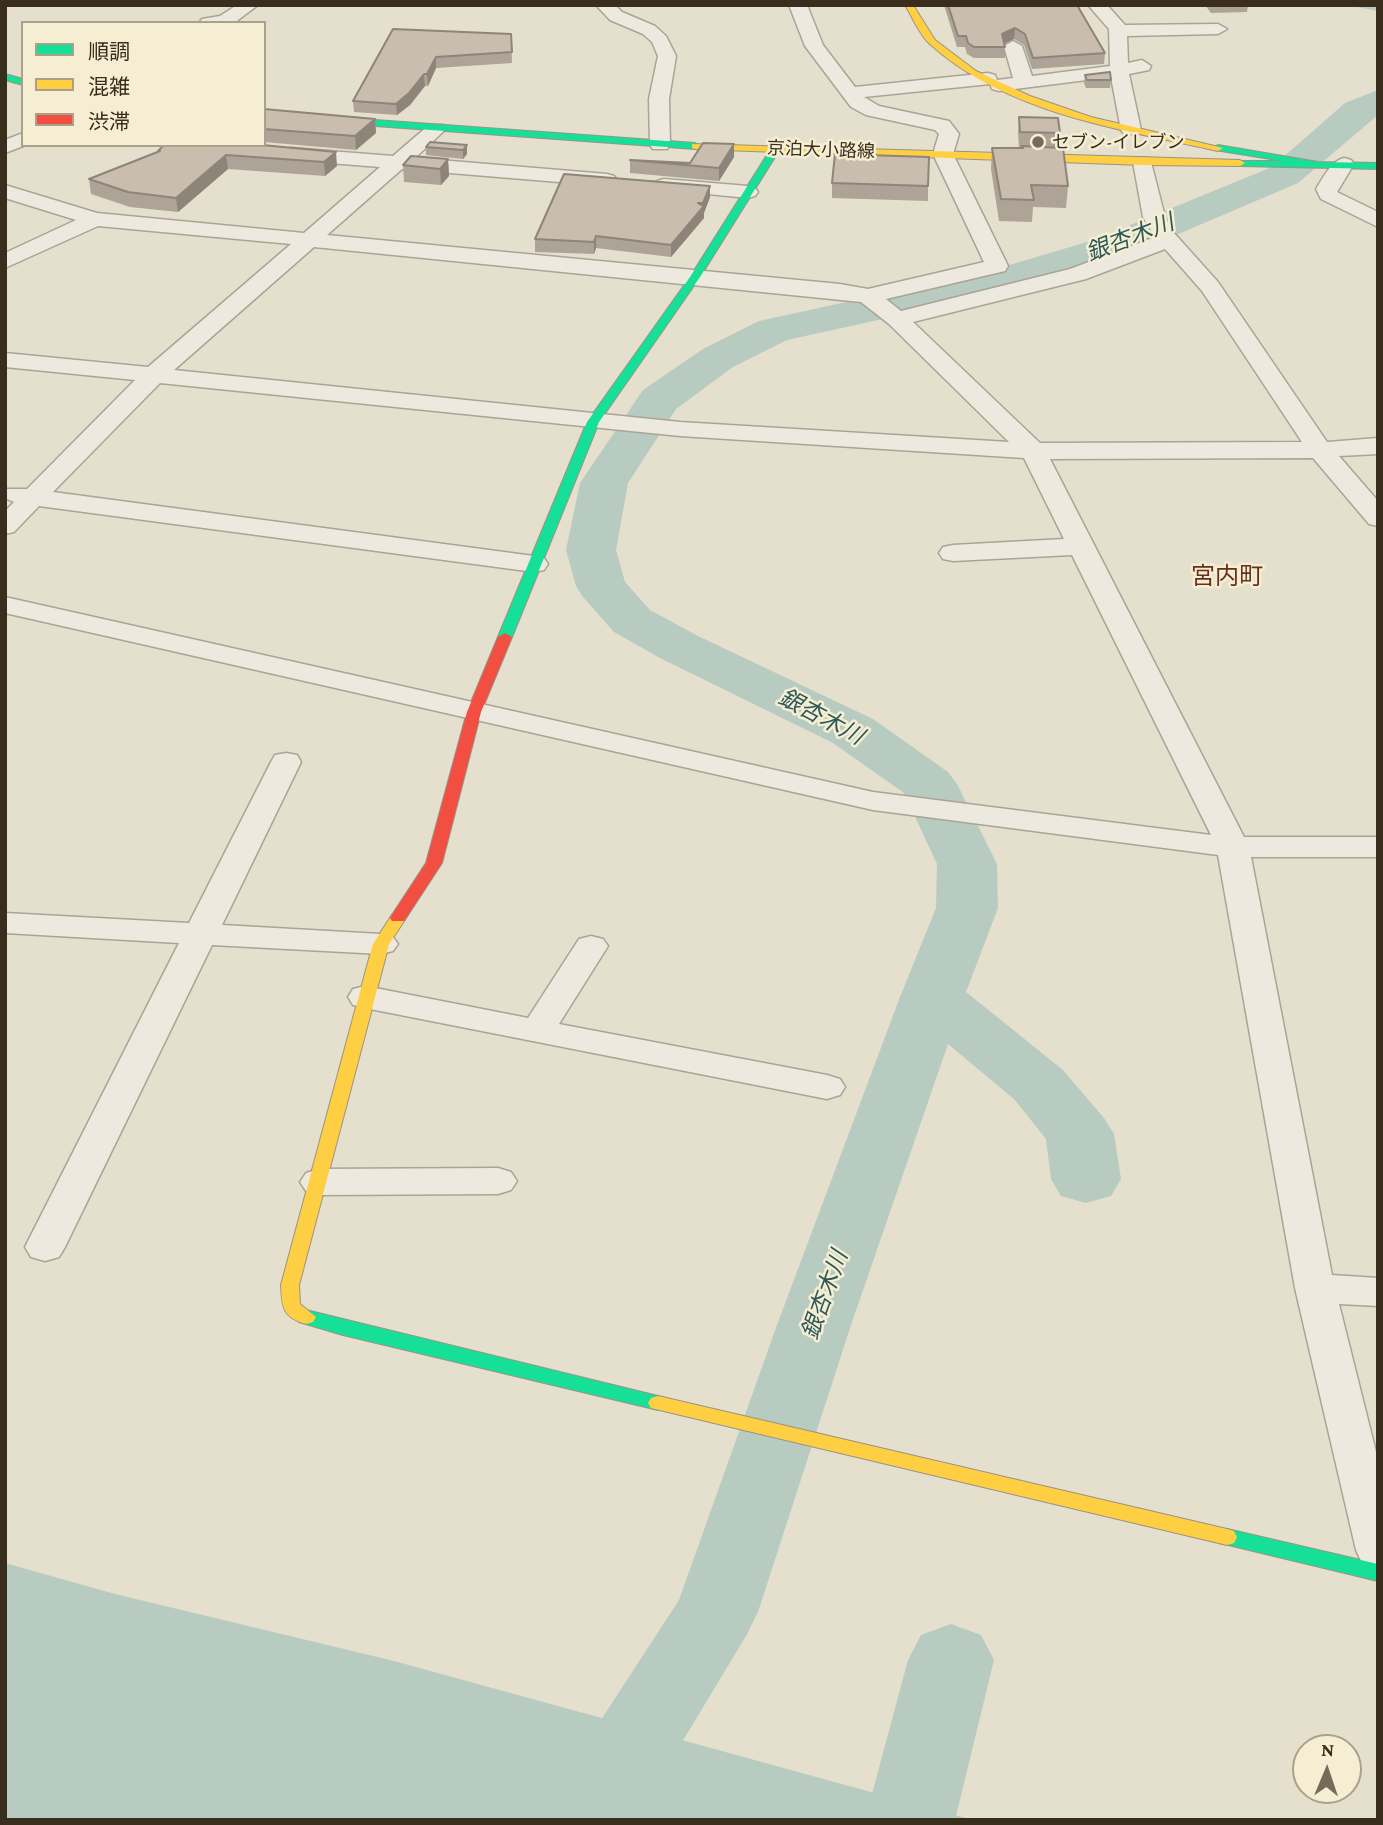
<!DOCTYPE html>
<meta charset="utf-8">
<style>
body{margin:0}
#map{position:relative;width:1383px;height:1825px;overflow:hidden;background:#e5dfcd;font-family:"Crimson Pro","Noto Sans JP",serif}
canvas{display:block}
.frame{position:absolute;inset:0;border:7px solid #392d1e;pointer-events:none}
.legend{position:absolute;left:21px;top:21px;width:245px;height:126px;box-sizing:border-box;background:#f6eed3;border:2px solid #aaa18b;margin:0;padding:9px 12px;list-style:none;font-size:21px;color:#392d1e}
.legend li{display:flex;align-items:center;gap:14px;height:35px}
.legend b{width:35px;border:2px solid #aaa18b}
.north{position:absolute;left:1292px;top:1734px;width:70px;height:70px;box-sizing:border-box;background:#f6eed3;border:2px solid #aaa18b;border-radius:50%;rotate:2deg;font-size:19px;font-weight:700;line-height:28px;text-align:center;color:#392d1e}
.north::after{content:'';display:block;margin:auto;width:24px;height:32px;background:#756b5b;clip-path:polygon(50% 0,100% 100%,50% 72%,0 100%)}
</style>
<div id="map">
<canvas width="1383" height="1825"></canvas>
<div class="frame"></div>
<ul class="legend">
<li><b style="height:9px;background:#16e098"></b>順調</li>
<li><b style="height:9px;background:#ffcf43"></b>混雑</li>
<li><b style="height:9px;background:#f24e42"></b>渋滞</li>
</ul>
<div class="north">N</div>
</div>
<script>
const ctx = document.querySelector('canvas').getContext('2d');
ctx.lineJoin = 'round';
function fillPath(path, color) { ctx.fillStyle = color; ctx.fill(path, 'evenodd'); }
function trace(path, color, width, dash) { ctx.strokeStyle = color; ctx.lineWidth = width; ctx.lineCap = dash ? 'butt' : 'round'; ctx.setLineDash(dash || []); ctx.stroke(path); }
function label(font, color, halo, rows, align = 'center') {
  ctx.font = font + ' "Crimson Pro","Noto Sans JP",serif'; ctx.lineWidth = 5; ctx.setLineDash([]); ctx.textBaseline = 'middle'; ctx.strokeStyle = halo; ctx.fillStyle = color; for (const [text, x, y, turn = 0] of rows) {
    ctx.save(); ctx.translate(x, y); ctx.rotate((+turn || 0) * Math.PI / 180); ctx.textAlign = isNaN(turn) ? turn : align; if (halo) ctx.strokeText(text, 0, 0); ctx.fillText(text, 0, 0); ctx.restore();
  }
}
fillPath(new Path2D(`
 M5 1563 115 1594 394 1661 973 1820H5Z`), '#b8cbc0');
fillPath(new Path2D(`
 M1354 5 1378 7V11L1357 7Z`), '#b8cbc0');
fillPath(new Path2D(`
 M1378 90V115L1298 183 1122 258 997 294 787 340 733 367 676 409 628 483 616 550 625 582 650 610 698 636 873 719 948 772 957 784 997 864 998 908 966 992 1063 1070 1104 1118 1114 1134 1121 1179 1111 1196 1086 1203 1061 1196 1051 1179 1046 1139 1015 1100 948 1044 851 1325 758 1612 746 1636 635 1820H541L554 1792 679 1600 777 1325 900 997 936 908 937 864 904 793 833 743 660 658 614 632 583 597 576 586 566 550 580 483 643 390 703 349 759 321 989 271 1094 240 1272 167 1345 103Z
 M951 1624 981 1635 994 1660 955 1820H865L908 1660 921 1635Z`), '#b8cbc0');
const street = new Path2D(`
 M237 5H258L234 23H199L202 19 220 16Z
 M596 5H615L622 12 655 26 666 36 676 56 669 99 670 145 667 149H653L650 145 649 99 658 56 652 42 643 34 610 20Z
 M789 5H807L823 45 855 87 988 73 995 75 997 80 1013 78 1004 46 1013 41 1022 46 1032 76 1110 66 1109 29 1088 5H1107L1125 25 1218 24 1227 29 1218 34 1127 36 1128 63 1142 60 1151 66 1149 70 1129 74 1141 130 1138 134H1124L1121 130 1111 77 999 91 992 89 990 84 864 97 879 106 949 121 959 134 953 154 1008 266 1005 271 886 299 901 311 1070 269 1155 237 1143 217 1133 162 1136 158H1150L1165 217 1174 233 1218 282 1327 442 1378 438V454L1339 456 1378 501V526L1369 524 1313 458 1050 459 1244 837H1378V857H1251L1332 1275 1378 1278V1306L1339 1304 1378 1460V1568L1362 1563 1356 1550 1295 1288 1218 855 873 810 5 613V597L873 792 1211 835 1072 555 953 561 943 559 939 553 943 547 953 545 1064 539 1024 458 680 436 160 383 53 492 534 556 544 558 548 564 544 570 534 572 39 506 14 532 5 534V511L14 502 5 498 7 489H27L135 380 5 367V353L148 367 291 244 98 226 5 268V253L76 220 5 198V185L97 213 304 233 380 167 291 160 284 158 281 154 284 150 291 148 393 156 429 125H443L446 129 415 158 607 174 614 176 617 180 614 184 607 186 402 169 327 235 840 284 868 289 984 262 933 154 939 134 935 130 866 115 851 107 805 46ZM314 247 861 302 889 324 1009 442 680 422 174 370ZM1165 249 1202 291 1302 442 1040 443 913 322 1086 279Z
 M23 133V145H26L5 153V140Z
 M1344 158 1351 160 1354 164 1337 192 1378 212V227L1321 199 1316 189C1323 178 1331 161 1344 158Z
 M664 179 748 186 755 188 758 192 755 196 748 198 657 189 654 185 657 181Z
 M286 753 297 755 301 762 222 925 381 934 393 937 398 944 393 951 381 954 212 945 65 1247 59 1257 45 1261 31 1257 25 1247 179 943 5 933V913L189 923 271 762 275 755Z
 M591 936 603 939 608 946 559 1024 827 1075 840 1079 845 1087 840 1095 827 1099 365 1008 353 1005 348 997 353 989 365 986 528 1018 579 939Z
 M498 1168 511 1172 517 1181 511 1190 498 1194 319 1195 306 1191 300 1182 306 1173 319 1169Z`);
const fast = new Path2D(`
 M5 74 23 79V85L5 80Z
 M264 112 695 143 700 146 695 149 264 118Z
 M1218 145 1318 162 1378 163V169L1240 166 1237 165V161H1283L1215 150 1213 148Z
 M772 147 780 149 700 277 599 422 512 637 505 641 500 640 498 637 587 422 690 277Z
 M306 1310 658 1396 665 1398 668 1403 665 1408 658 1410 343 1335 299 1322 296 1317 299 1312Z
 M1227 1529 1378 1564V1581L1220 1543 1217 1537 1220 1531Z`);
const slow = new Path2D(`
 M905 5H913L935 40 976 71 1030 96 1091 117 1223 148 1218 151C1121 129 1008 114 931 45 920 36 913 18 905 5Z
 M692 144 1240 160 1245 163 1240 166 1143 165 695 149 692 148Z
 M398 913 406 918 389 944 299 1285 300 1304 316 1317 313 1322 306 1324C282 1317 282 1307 281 1285L373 944 392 915Z
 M658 1396 1227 1529 1234 1531 1237 1537 1234 1543 1227 1545 651 1408 648 1403 651 1398Z`);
const jam = new Path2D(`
 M505 633 512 637 481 712 442 863 404 921H392L390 918 426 863 467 712 498 637Z`);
trace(street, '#aaa496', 3);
trace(fast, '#9a9386', 2);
trace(slow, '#9a9386', 2);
trace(jam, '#9a9386', 2);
fillPath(street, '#eee9df');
fillPath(fast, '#16e098');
fillPath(slow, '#ffcf43');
fillPath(jam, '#f24e42');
fillPath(new Path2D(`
 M944 5H1077L1105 53 1104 64 1032 69 1024 45 1014 39 1005 43V58H974L967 54 965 47H957Z
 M1205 5H1248L1247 12 1211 13Z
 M393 29 511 34 512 63 436 68 428 86H425L410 105 397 115 354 112 353 101Z
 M1085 75 1111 80 1110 88H1086L1084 83Z
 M264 109 375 119 376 133 356 150 264 142Z
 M1019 117 1060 133 1058 147 1068 186 1066 208 1033 207 1032 222 999 221 991 169 992 148H1019L1018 133Z
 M262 145 337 166 325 176 228 169 178 212 130 207 91 194 89 179 158 152V151Z
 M467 145V154L463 159 426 155V147Z
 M734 157 719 181 630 173V160L690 163Z
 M448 159 449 176 441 185 404 182 403 165Z
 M832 183 928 186V201L832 198Z
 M710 186V197L704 213V218L671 257 596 248 594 254 535 252V239Z`), '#ada396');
fillPath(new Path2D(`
 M1015 28 1014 39 1002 45V34Z
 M436 57V68L428 86 427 74Z
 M424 74 425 86 410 105 397 115 396 104Z
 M375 119 376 133 356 150 355 136Z
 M734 144V157L719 181V168Z
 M467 145V154L463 159V150Z
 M336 152 337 166 325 176 324 162Z
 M226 155 228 169 178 212 176 198Z
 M448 159 449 176 441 185 440 169Z
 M710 186V197L704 213V218L671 257V245L703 207V203Z
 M596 236V248L594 254V242Z`), '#8d847a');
const building = new Path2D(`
 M948 5H1077L1105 53 1033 58 1025 34 1015 28 1002 34 1005 47H974L968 43 966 36H958Z
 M393 29 511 34 512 52 436 57 427 74H424L409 93 396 104 353 101Z
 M1110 72 1111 80H1087L1085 75Z
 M264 109 375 119 355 136 264 129Z
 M1019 117 1058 118 1060 133 1020 132Z
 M430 142 467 145 463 150 426 147Z
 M703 143 734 144 719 168 630 160 690 163Z
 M164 145H262L336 152 324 162 226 155 176 198 128 192 89 179 160 151H158Z
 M1022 146 1063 148 1068 186 1031 185 1034 200 1001 199 992 148H1023Z
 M835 154 929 157 928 186 832 183Z
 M411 156 448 159 440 169 403 165Z
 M564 174 710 186 703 203H698L704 206 671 245 596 236 594 242 535 239Z`);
fillPath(building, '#c9bdae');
trace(building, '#8d847a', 2);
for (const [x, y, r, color] of [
 [1038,142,7,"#756b5b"]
]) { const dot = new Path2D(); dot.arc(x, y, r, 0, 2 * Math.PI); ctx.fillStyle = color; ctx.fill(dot); trace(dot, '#f6eed3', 2.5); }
label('18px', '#392d1e', '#f6eed3', [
 ["セブン-イレブン",1052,142]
], 'left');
label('18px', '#392d1e', '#f6eed3', [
 ["京泊大小路線",821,150,2]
]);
label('italic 23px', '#2d5959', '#f6eed3', [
 ["銀杏木川",1130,238,-21],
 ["銀杏木川",821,717,28],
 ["銀杏木川",825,1295,-70]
]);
label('24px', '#67301c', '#f6eed3', [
 ["宮内町",1227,577]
]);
</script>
